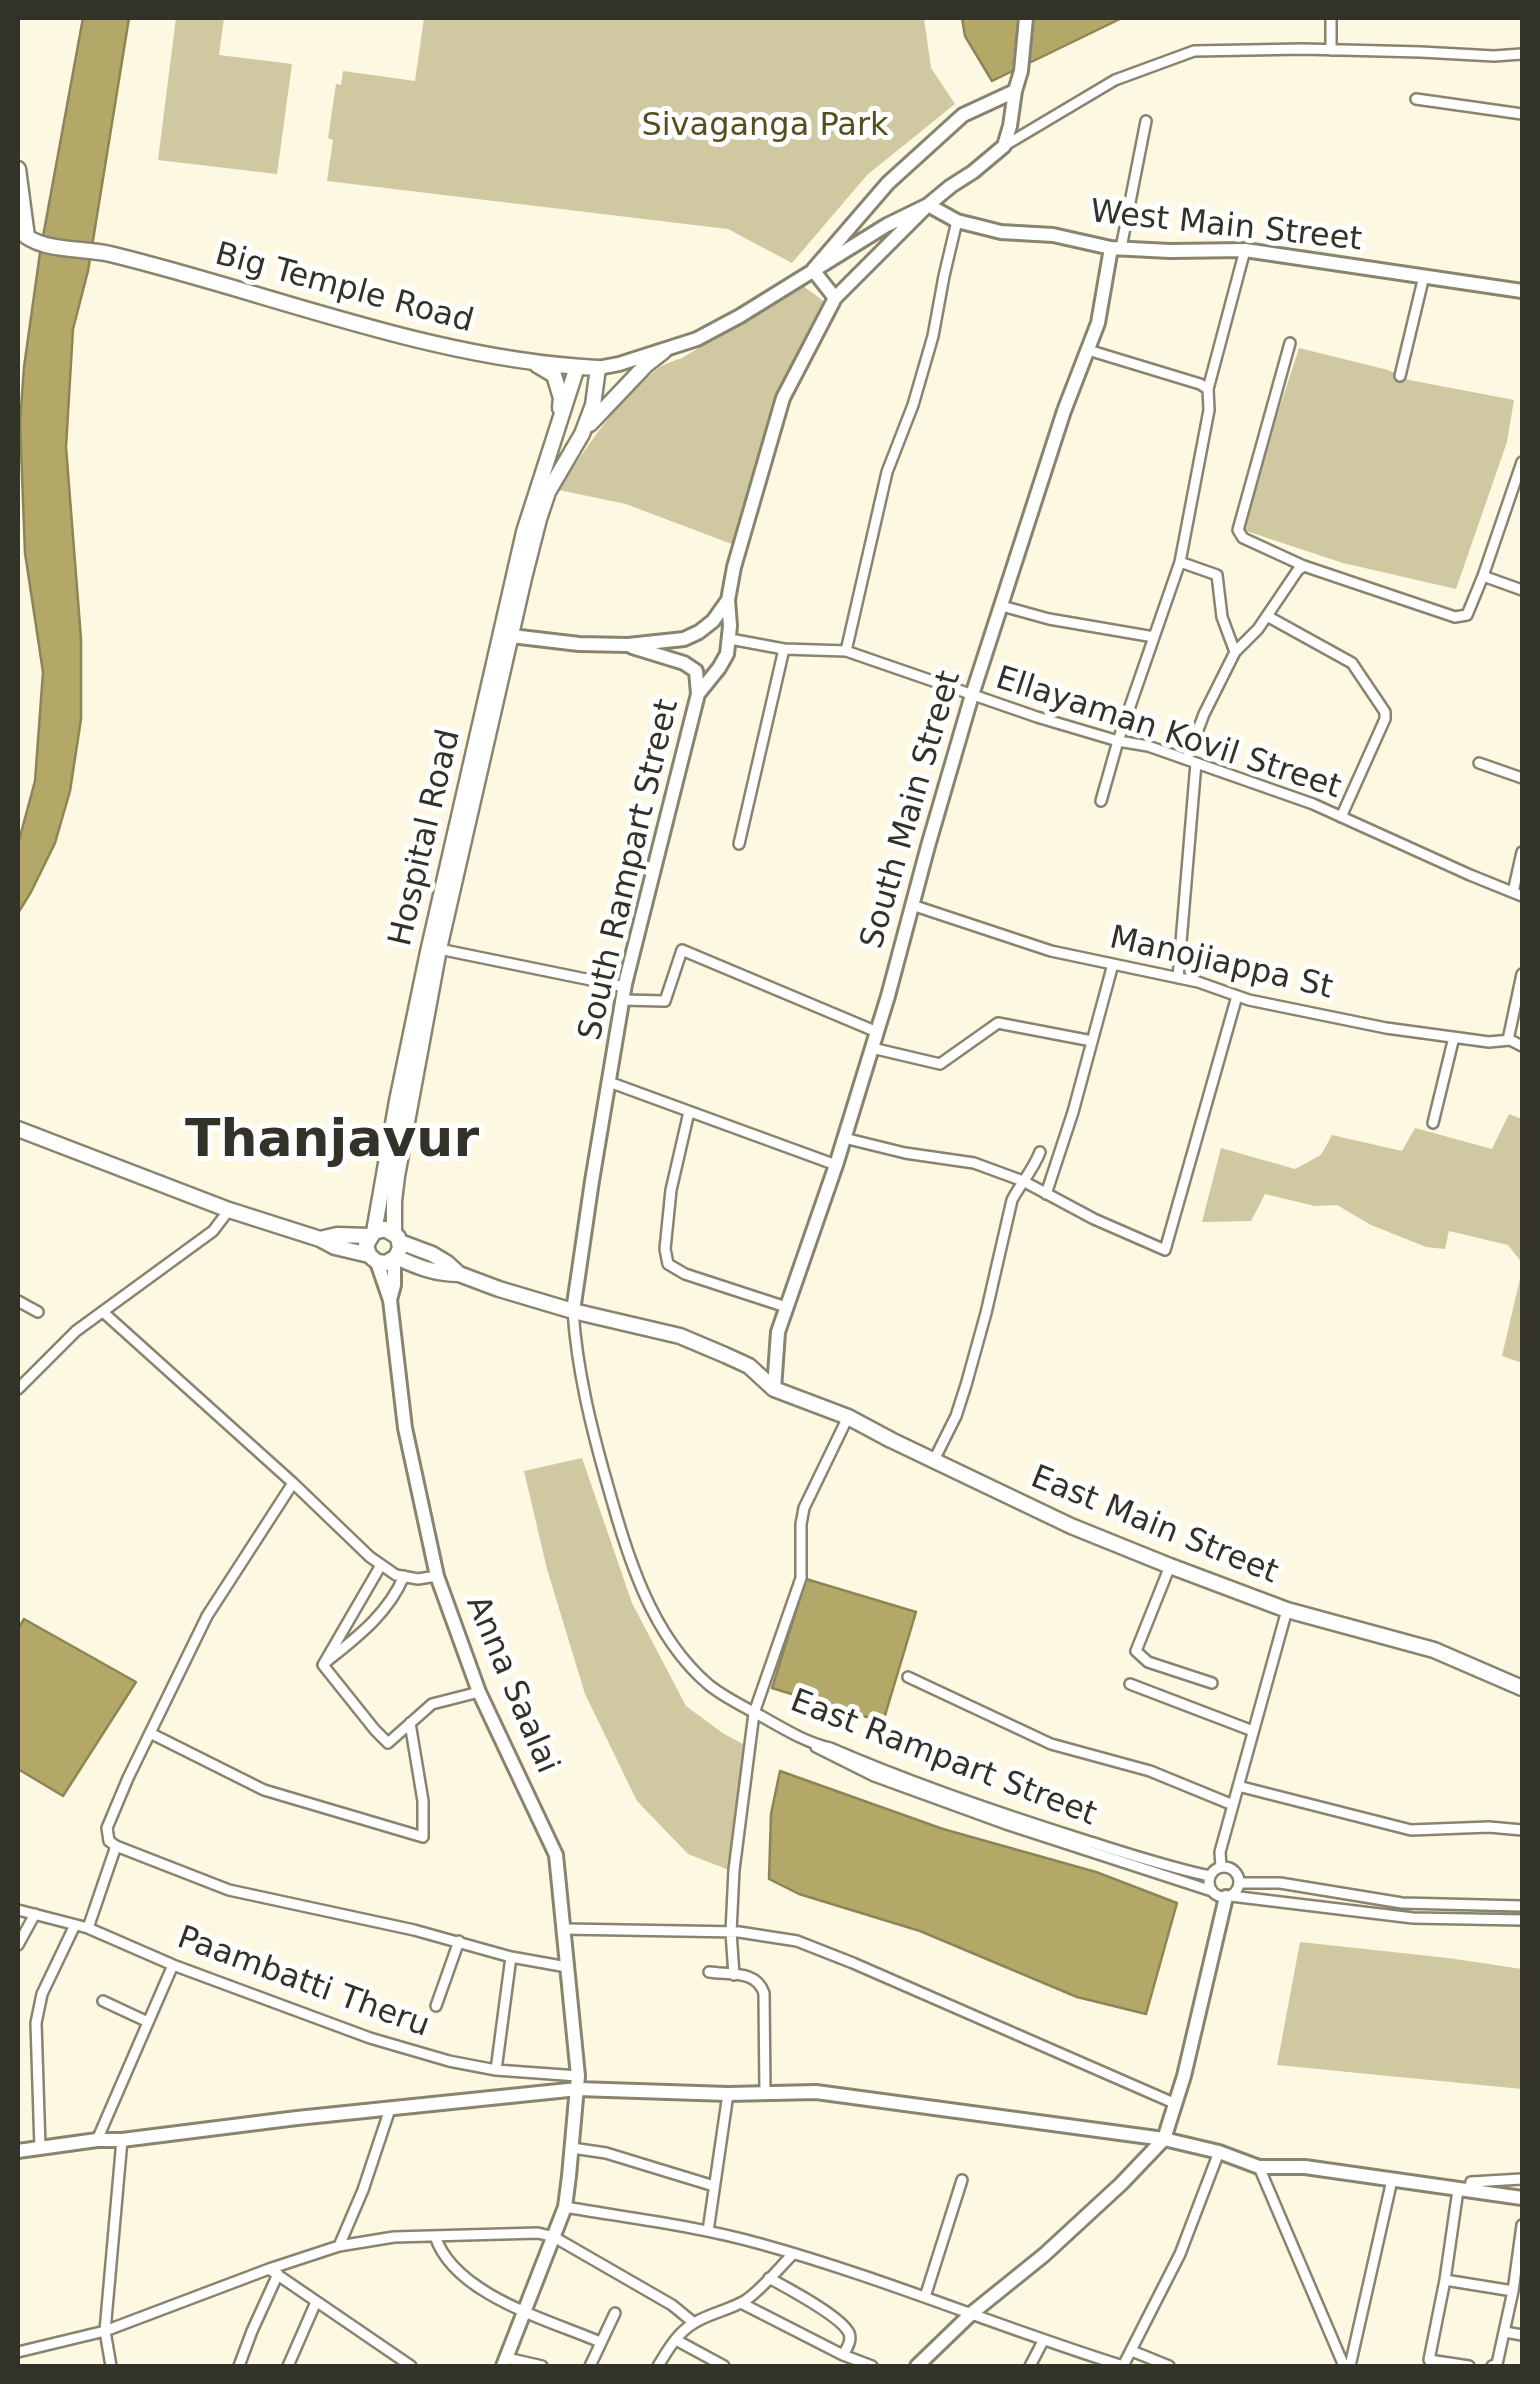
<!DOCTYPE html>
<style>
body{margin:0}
#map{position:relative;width:1540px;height:2384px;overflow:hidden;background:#fcf8e1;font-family:"DejaVu Sans",sans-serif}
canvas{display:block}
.frame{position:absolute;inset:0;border:20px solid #333229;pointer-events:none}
</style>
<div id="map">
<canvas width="1540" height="2384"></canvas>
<div class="frame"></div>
</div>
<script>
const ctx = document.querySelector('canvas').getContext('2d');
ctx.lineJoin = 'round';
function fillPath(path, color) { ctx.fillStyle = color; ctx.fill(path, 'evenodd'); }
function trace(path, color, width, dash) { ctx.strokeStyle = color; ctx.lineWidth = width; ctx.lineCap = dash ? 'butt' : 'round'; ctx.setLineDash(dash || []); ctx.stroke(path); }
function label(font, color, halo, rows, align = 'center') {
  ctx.font = font + ' "DejaVu Sans",sans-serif'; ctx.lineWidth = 10; ctx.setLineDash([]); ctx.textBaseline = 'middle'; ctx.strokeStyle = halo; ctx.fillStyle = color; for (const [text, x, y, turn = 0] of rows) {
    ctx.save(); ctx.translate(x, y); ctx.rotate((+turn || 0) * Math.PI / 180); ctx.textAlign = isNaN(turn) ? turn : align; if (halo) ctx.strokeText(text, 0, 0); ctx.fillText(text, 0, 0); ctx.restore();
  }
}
fillPath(new Path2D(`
 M176 18H224L219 55 292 64 277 174 158 160Z
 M424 18H924L931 68 955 104 867 175 792 263 728 229 327 181 333 140 328 138 336 84 341 85 343 71 415 81Z
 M802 285 826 303 798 356 737 546 626 504 559 490C584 449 621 396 660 367 666 363 674 361 682 358Z
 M1299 348 1388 370 1409 380 1514 400 1507 442 1456 589 1343 563 1240 529Z
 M1509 1114 1522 1119V1263L1508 1245 1449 1231 1445 1249 1426 1247 1371 1225 1337 1205 1315 1206 1265 1194 1251 1221 1202 1222 1221 1148 1295 1169 1321 1155 1332 1135 1402 1151 1415 1128 1492 1149Z
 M1522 1270V1363L1502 1356Z
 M582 1458 632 1603 686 1706 724 1734 747 1746 739 1874 688 1854 637 1801 585 1694 547 1569 524 1471Z
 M1300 1942 1448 1958 1522 1969V2089L1277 2065Z`), '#cfc8a0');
const water = new Path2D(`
 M83 18H129L88 271 73 329 66 447 81 639V719L70 791 55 843 31 892 18 913V844L35 781 43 672 25 553 20 423 24 367 40 253Z
 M962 18H1122L992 81 965 36Z
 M806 1579 916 1612 883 1722 772 1688Z
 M24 1619 136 1682 63 1796 18 1769V1629Z
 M780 1771 943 1829 1096 1872 1177 1903 1146 2014 1077 1997 920 1931 799 1894 769 1879 771 1814Z`);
fillPath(water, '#b3a868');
trace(water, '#8d8555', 2.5);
const street = new Path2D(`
 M1331 50V18
 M1416 99 1522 114
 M1004 146 1115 80 1194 51 1303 49 1421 52 1494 56 1522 54
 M957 221 944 276 933 336 913 405 887 472 846 651 1037 717 1118 741 1148 746 1313 804 1470 875 1522 896
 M1121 248 1146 121
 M1290 343 1238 530 1243 538 1304 566
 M1088 350 1200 384 1208 389
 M1400 376 1424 276
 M1180 562 1217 575 1222 617 1235 652
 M1483 576 1522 590
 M1002 606 1049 619 1154 637
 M1267 616 1352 663 1385 712V719L1341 817
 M730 639 784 649 846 651
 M1187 759 1204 714 1235 652 1258 629 1298 570 1304 566 1455 617 1467 615 1483 576 1522 462
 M1479 763 1522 778
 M1101 801 1118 741 1180 562 1209 410 1208 389 1245 250
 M739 844 784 649
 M1513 892 1522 852
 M912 905 1051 951 1198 982 1249 1000 1386 1028 1489 1042 1510 1040 1522 1046
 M439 949 625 987
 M1178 978 1196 763
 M623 1000 665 1001 682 950 877 1032
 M1508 1040 1522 974
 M872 1048 940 1064 998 1023 1092 1041
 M609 1082 836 1165
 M689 1112 671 1190 665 1249 668 1264 685 1274 786 1307
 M1433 1123 1454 1037
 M844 1138 905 1153 974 1163 1023 1181 1094 1219 1165 1250 1237 996
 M1046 1194 1073 1112 1113 964
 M18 1301 38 1312
 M573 1311C577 1370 591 1427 607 1483 627 1554 650 1635 709 1685 724 1697 744 1707 761 1716 784 1729 805 1742 830 1748 913 1784 998 1813 1084 1840 1126 1853 1167 1867 1210 1876
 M103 1312 293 1483 370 1557 396 1575 418 1579 437 1576
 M18 1389 76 1331 213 1231 229 1210
 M934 1460 956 1416 966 1385 986 1313 1012 1200C1021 1183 1033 1170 1040 1152
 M381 1565 323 1665 375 1730 388 1743 432 1704 479 1692
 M1170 1566 1136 1651 1148 1662 1212 1683
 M326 1662C357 1637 388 1614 404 1576
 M908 1677 1051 1744 1150 1771 1233 1805
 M1130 1684 1253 1731
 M150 1733 264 1790 423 1837V1801L410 1723
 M816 1747 874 1776 1006 1824 1212 1891
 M1238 1786 1411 1830 1489 1827 1522 1830
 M116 1846 229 1890 414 1930 511 1957 496 2070
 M1209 1882a15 15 0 1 1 30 0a15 15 0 1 1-30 0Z
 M1221 1867 1220 1852 1287 1610
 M1240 1883H1280L1402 1903 1522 1906
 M1231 1896 1413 1918 1522 1920
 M18 1910 88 1928 173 1965 370 2038 449 2061 496 2070 578 2076
 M88 1928 116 1846 109 1841 107 1828 128 1778 207 1616 293 1483
 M564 1929 739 1932 797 1941 853 1963 1176 2104
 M18 1945 35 1914
 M511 1957 567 1967
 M709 1972C731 1975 756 1970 764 1993L765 2093
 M734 1975 731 1932 734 1870 754 1713 801 1578V1524L804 1508 848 1417
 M103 2001 148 2022
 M436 2006 459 1941
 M97 2140 173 1965
 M40 2148 36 2023 42 1994 75 1925
 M572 2148 606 2153 714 2186
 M1259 2167 1344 2366
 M1458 2190 1445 2280 1429 2360 1469 2366
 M1469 2191 1471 2182 1522 2179
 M565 2207C630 2218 697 2226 761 2244 884 2278 1001 2328 1123 2366
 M708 2231 728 2094
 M435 2236C454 2295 549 2320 600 2342
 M339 2246 363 2190 390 2109
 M269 2269 411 2366
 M769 2278C787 2288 841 2316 849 2333 852 2341 847 2348 843 2355
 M1445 2280 1513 2291
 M925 2297 962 2180
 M741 2303 843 2355 872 2366
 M1505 2332 1522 2335
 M676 2340 724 2366
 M1132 2351 1169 2366
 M18 2352 105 2331 269 2269 339 2246 394 2237 538 2233 554 2237 672 2305 694 2323
 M507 2358 542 2366
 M111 2366 105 2331 122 2140
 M239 2366 252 2331 278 2274
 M288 2366 316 2302
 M590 2366 615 2313
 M658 2366C668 2350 677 2333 694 2323 710 2313 730 2310 746 2300 763 2288 778 2269 793 2254
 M1030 2366 1043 2341
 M1123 2366 1180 2254 1219 2152
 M1350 2366 1392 2180
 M1492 2366 1497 2364 1513 2291 1522 2225`);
const secondary = new Path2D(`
 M928 205 957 221 1001 232 1053 235 1111 248 1170 251 1245 250 1522 291
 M835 298 813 270 888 183 963 115 1015 91
 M598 368 619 364 697 339 740 316 887 225 928 205 951 186 973 172 1004 146 1010 126 1015 91 1021 71 1026 18
 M503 635 579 644 628 645 684 639 699 632 713 621 728 600
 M632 647 684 663 696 671 698 694
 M377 1262 390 1300 405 1428 437 1576 479 1692 556 1855 578 2076 569 2176 565 2207 503 2366
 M390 1300 394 1285V1260
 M573 1311 592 1181 625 984 698 694 719 668 727 654 730 626 728 600 734 567 783 398 835 298 928 205
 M774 1389 778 1332 836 1165 888 996 928 846 972 695 1064 411 1098 323 1111 248
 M18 2151 97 2140H122L297 2118 578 2089 728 2094 816 2092 1164 2139 1219 2152 1259 2167H1305L1522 2198
 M917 2366 972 2313 1044 2255 1121 2184 1164 2139 1184 2076 1226 1897`);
const primary = new Path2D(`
 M18 169 27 237
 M18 229C38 253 82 247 110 254 271 293 432 360 598 368L593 405 582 434 548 492 539 519 524 578 439 949 397 1176 394 1201V1233
 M537 365 554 375 561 398 560 408
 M590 424 646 365 664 351
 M18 1129 229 1210 320 1239 335 1247 369 1255 377 1262 386 1263 396 1257 400 1248 398 1237 385 1229 374 1232 366 1245 369 1255
 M374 1232 397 1101 428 952 524 532 577 367
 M320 1239 337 1235 370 1236
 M400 1242 432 1254 447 1263 459 1274 499 1289 573 1311 680 1336 725 1355 749 1366 774 1389 848 1417 891 1440 1071 1526 1170 1566 1287 1610 1434 1650 1522 1688
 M396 1257C418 1267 435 1274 459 1274`);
trace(street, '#88846f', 14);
trace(secondary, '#88846f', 18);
trace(primary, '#88846f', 19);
trace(street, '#fff', 9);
trace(secondary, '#fff', 12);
trace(primary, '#fff', 14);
label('32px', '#574e1d', '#fff', [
 ["Sivaganga Park",765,127]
]);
label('32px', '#333229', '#fff', [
 ["West Main Street",1226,227,6],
 ["Big Temple Road",344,289,15],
 ["Ellayaman Kovil Street",1168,734,18],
 ["South Main Street",912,810,-74],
 ["Hospital Road",426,838,-77],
 ["South Rampart Street",630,870,-77],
 ["Manojiappa St",1221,964,13],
 ["East Main Street",1154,1526,22],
 ["Anna Saalai",511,1685,67],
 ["East Rampart Street",943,1759,21],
 ["Paambatti Theru",303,1983,20]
]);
label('bold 52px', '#333229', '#fff', [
 ["Thanjavur",332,1142]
]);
</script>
